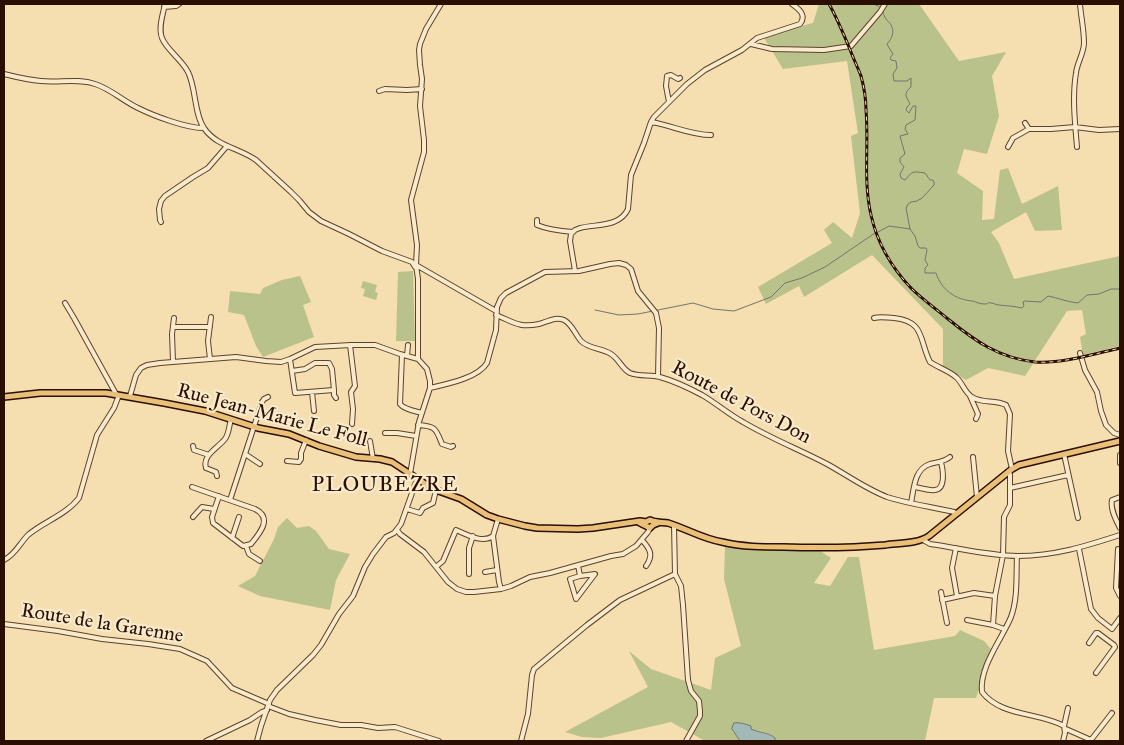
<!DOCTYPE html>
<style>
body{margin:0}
#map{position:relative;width:1124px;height:745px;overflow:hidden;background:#f5deaf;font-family:"IM FELL Great Primer",serif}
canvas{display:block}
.frame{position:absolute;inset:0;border:5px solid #2a0e00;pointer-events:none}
</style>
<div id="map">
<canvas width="1124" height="745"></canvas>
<div class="frame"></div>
</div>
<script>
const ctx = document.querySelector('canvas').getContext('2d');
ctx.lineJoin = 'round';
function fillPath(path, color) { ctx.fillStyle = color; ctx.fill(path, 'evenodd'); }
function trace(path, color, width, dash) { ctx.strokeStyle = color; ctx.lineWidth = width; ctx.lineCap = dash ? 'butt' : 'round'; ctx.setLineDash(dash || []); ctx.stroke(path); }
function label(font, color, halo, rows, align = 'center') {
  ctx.font = font + ' "IM FELL Great Primer",serif'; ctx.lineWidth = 4.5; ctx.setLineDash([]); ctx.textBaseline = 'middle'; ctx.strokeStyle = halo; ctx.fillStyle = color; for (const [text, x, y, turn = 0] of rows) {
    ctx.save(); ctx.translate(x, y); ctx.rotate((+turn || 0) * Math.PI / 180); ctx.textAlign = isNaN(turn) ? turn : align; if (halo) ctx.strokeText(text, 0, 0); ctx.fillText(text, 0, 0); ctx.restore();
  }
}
fillPath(new Path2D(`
 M819 4H919L959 61 1006 52 992 76 999 116 987 154 964 149 957 173 983 191 982 220 994 219 1000 170 1008 168 1022 204 1058 186 1062 230 1035 231 1026 212 991 232 999 243 1014 279 1120 256V346L1083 355 1080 337 1086 334 1082 310 1067 311 1025 376 988 368 966 380 943 366V329L872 255 804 297 799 286 766 304 758 287 832 243 824 230 833 222 852 238 860 213 851 136 858 133 847 61 783 69 763 36 813 23Z
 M413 271 415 341H396L398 272Z
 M300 276 311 302 303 305 314 337 263 357 256 346 244 315 228 312 230 291 260 294 263 288 282 280Z
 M363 281 377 285 375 292 378 293 376 300 363 296 365 289 361 288Z
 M287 518 297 528 309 526 316 531 329 549 350 554 336 580 330 610 260 596 238 586 255 576 274 539 278 527Z
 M811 545 831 558 814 583 830 586 848 557H859L874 650 955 636 960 630 984 641 991 649 990 657 976 698H934L925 741H775V738C763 729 746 729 732 729L740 741H705L671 722 601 738 582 737 565 732 648 687 629 651 651 669 711 690 715 658 741 646 724 579 725 547Z`), '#bac28c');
const water = new Path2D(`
 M734 723C740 722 745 724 751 726V729C759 733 768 732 775 738V741H740L732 729Z`);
fillPath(water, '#a3b9b7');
trace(water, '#73756e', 1);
trace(new Path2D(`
 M873 4C887 9 880 10 886 19 887 21 890 22 891 25 895 31 892 39 887 44L888 46 893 54 890 58 891 60 896 61 897 68 893 74 894 81H907L911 78V87C903 94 906 96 910 104L907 107 906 110 909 113 913 106H916L915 120 906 125 905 129 908 134 900 136 905 154 900 158V162L904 167 900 174 901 178 905 180C913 171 912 171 925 173L930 180H933L934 182V185L922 198 917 201 911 202 908 204 906 208 910 229 915 236 918 246 920 248H926L927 250 925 260 928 265 925 268V273H936C941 289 955 300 973 301 976 302 980 304 984 304 990 304 985 302 991 303 994 303 996 305 999 305 1007 306 1014 306 1022 308L1024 306 1023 302 1024 301 1041 302 1048 296C1058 298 1068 302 1078 303L1087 295 1099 294 1111 289H1120
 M878 232 889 226 910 229
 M595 310 619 315 638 314 693 303 713 309 734 311 771 297 785 283 802 278 825 267 875 233`), '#73756e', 1);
const minor = new Path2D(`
 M165 4C163 14 158 28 162 38 166 49 182 60 188 72 196 87 194 114 204 128 216 146 239 148 256 160L291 192 299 200 309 212 321 221 349 234 382 251 412 262 415 267
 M164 7 176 6 179 4
 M751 44 772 49 824 50 851 46 880 12 885 4
 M4 74C16 77 29 80 41 81 59 83 78 78 95 84 111 89 123 101 138 108 154 116 186 128 203 128
 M379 91 385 89 407 90 422 89
 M669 102 666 86 667 76 671 75 678 79 680 78
 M651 122C671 125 690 135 711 135
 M1025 123 1029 129H1051L1075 127 1099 130 1120 129
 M1008 147 1013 138 1029 129
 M1077 147C1075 123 1072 97 1076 73 1077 63 1084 53 1084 43 1084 30 1081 17 1080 4
 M537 220V225C549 230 560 231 573 232
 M161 222 160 220 159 209 161 201 165 196 193 177 208 168 227 146
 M416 265 496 311
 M575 271 570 241 571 234 575 230 580 228C597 224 620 227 628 209L631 175 644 143 651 122 654 117 687 84 705 70 742 50 757 38 800 24C807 15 799 9 792 4
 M65 303 74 318 116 394
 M496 315C514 322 518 328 539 324 547 322 556 316 564 320 572 324 575 334 581 341 589 349 602 348 611 354 619 359 622 369 630 373 639 377 651 374 660 377 674 381 689 388 702 395 716 403 728 414 743 422 770 438 800 450 827 464 847 475 866 489 887 497 909 504 932 507 954 512L956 514
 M874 318C881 316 887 318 894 318 925 321 919 340 930 362 939 368 950 371 957 378 963 384 965 393 972 397 982 404 995 399 1006 405L1010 414 1008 451 1012 469
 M173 327H210
 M350 345 355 386 351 392 353 409 352 424
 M1080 353 1085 370 1097 392 1101 411 1106 425 1114 433 1120 435
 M402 355 400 404C405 410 415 411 422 413
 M407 356 408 345
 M210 359 208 341 211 317
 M290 359 295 393 334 390V395L336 398
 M173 361 172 334 174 318
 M292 371 305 369 315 363H329L332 369 334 390
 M430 388C447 384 478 378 487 363L496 330 497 307 501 298 506 293 545 272 579 271 610 264 619 263 626 265 631 269 638 291 656 313 659 328 658 376
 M312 392 314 411
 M130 396 136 375 141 368 147 365 160 363 236 357 266 361 281 362 290 359 315 347 351 345H375L400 354 418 359
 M970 396 978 414 976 419
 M418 425C436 426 436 429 442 444L451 447 453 446
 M385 433H397L416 436
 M370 441 373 459
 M193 446 194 450 209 455
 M245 454 260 464
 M1064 454 1078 518
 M1120 455V463
 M973 457 977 497
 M287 461 299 462 301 459V453L306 440
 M410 474 419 422 430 388V381L427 369 418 359V279L416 265 417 245 411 200 424 152V140L420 106 422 79 420 65 419 50 420 44 426 29 441 4
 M217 476 216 472 206 468C202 455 218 448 225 439 229 434 229 426 231 419
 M192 487 255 509C273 518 260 533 251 544L243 546 213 523 212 517 219 496
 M915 487C921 488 929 491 935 490 946 489 943 470 941 462
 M1010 488 1068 475
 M1120 497 1112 500C1110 509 1116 520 1120 528
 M230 500 262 402 264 399 268 397
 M911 503C914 489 914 469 930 464 937 462 944 462 950 457
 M407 509 420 513 423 508 433 503 436 490
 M193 517 202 507 214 509
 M498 519 493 536 499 582 501 589
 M674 525 675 574 681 586 683 605 688 680 691 691 699 701 700 711V716L686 741
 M397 530 400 534 424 552 448 582 457 589 466 592H474L501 589 511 586 530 577 550 573 611 556 623 554 636 546 648 532 650 528
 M232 538 239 517
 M642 540C650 549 654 555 646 566
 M923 540 930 544C959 548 989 556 1018 556 1055 556 1086 546 1120 535
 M246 546 249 554 260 561
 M956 548 952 568 957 596
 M1079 549 1091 609 1098 618 1112 629 1120 618
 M1118 549 1116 588 1120 596
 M1017 556C1016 576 1018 598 1011 617 1002 639 979 667 982 692 1001 717 1039 712 1064 726L1065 733 1063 741
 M4 560C15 555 20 543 28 535 43 522 66 515 79 498L97 435 114 408 119 395
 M578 565 580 576 570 579 576 599 595 574 580 576
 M437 566 443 561 456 530C466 534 482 544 493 536
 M485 572 497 570
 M469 574V548L473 536
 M941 592 947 623
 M942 600 974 593 995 596
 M967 620 993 625 1004 629
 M4 624 58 631 102 639 148 644 180 649 207 661 232 688 269 704
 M993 625 995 596 1003 555 1004 517 1010 505V475L1009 471
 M1089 643 1096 633H1098L1114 645 1115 647 1096 673
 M268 706 289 714 315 720 341 725H361L378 728 395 727 439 741
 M1064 726 1068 708
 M1066 729 1091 740 1112 713
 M206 741 250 720 262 712 267 710
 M257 741 261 726 270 700 277 690 313 655 321 645 339 614 353 596 365 567 373 554 386 537 394 533 401 524 417 479
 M521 741 528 714 532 675 534 669 587 625 620 600 675 574`);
const major = new Path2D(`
 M4 397 40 393H106L164 403 205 411 258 428 289 434 319 446 356 457 380 459 392 462 433 489 461 499 487 515 498 519 525 526 537 528 578 529 593 528 640 521 646 522 650 520C655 523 662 522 668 523 687 529 703 539 722 542 742 547 763 547 783 547 817 548 851 548 885 545 899 543 917 544 929 536L1012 469 1019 465 1120 441
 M640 523 650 528 653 525 658 523`);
trace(minor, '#5d422c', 6);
trace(major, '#2a0e00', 8);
trace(minor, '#f8eacb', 4);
trace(major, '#eabf78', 5);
const rail = new Path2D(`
 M829 4C838 20 844 35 851 52 854 60 858 68 861 76 864 87 866 99 866 110 869 145 863 181 871 215 877 242 892 268 911 288 922 299 936 309 948 319 975 341 999 358 1035 362 1061 364 1094 354 1120 348`);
trace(rail, '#2a0e00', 3);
trace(rail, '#f8eacb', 1, [4]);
label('20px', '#2a0e00', '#f8eacb', [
 ["Route de Pors Don",741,403,28],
 ["Rue Jean-Marie Le Foll",272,416,15],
 ["Route de la Garenne",102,624,9]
]);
ctx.letterSpacing = '1px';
label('22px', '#2a0e00', '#f8eacb', [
 ["PLOUBEZRE",385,486]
]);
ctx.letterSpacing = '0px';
</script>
